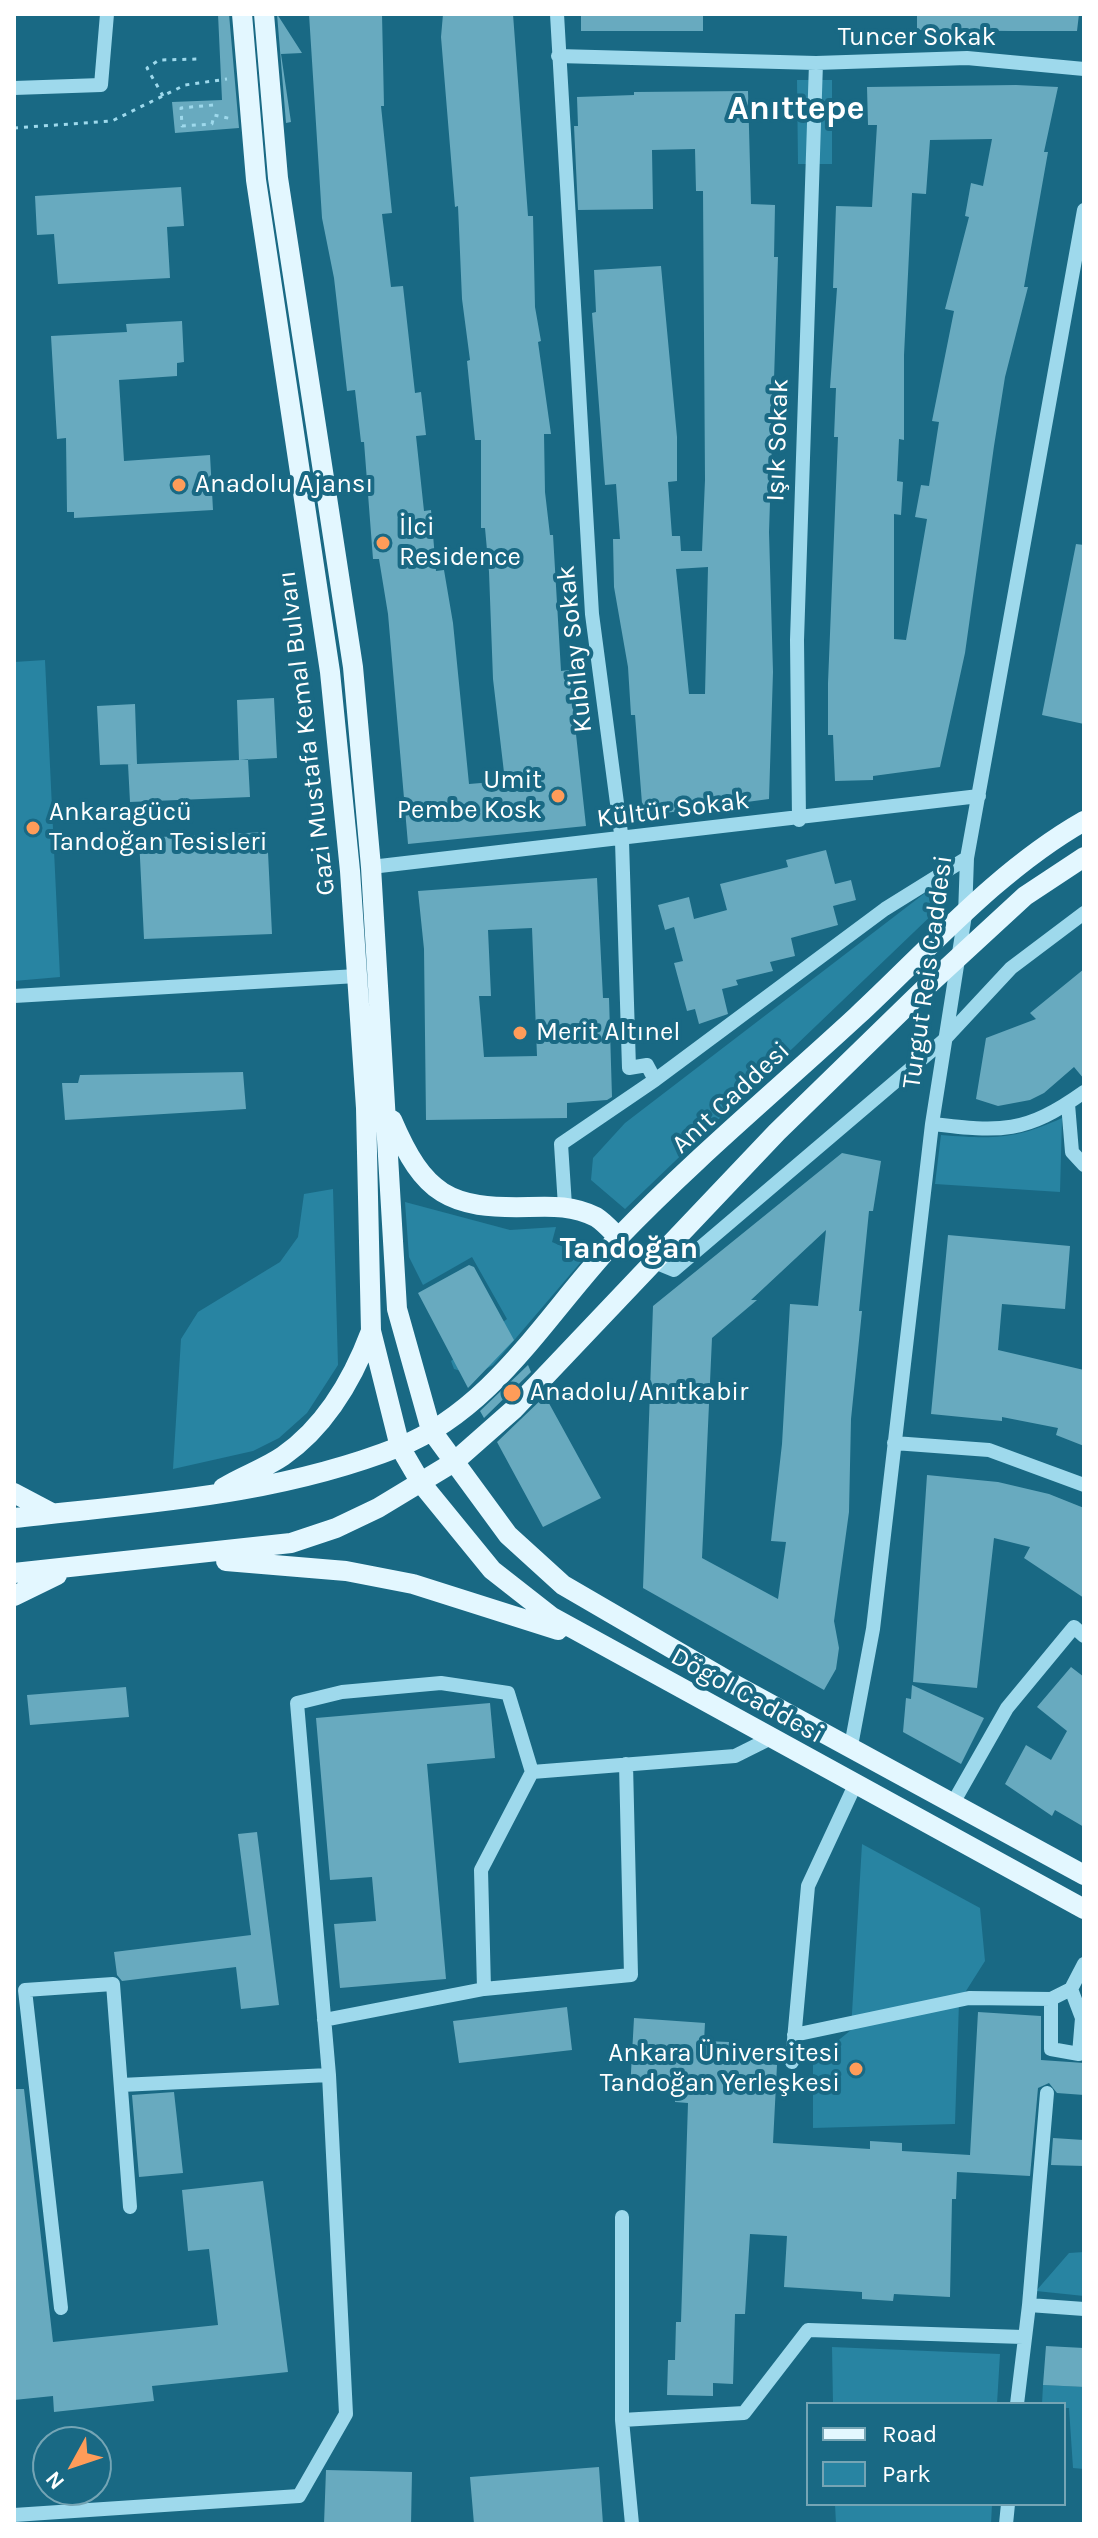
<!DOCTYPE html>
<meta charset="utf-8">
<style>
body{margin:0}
#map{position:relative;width:1098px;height:2538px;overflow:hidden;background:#196984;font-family:Karla,sans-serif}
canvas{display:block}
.frame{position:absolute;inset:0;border:16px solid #fff;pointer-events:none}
.legend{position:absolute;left:806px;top:2402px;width:260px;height:104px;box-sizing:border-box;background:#196984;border:2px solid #75a5b5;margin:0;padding:10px 14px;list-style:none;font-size:24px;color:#fff}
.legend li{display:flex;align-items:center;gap:16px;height:40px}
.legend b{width:40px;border:2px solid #75a5b5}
.north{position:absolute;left:32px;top:2426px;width:80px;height:80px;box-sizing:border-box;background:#196984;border:2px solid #75a5b5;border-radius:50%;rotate:230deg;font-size:22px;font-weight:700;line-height:32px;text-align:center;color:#fff}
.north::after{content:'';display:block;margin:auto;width:28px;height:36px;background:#ff9c59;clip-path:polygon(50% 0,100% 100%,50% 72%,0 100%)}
</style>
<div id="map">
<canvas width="1098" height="2538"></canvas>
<div class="frame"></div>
<ul class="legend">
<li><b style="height:10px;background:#e3f7ff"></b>Road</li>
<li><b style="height:22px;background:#2884a2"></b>Park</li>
</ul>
<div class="north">N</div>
</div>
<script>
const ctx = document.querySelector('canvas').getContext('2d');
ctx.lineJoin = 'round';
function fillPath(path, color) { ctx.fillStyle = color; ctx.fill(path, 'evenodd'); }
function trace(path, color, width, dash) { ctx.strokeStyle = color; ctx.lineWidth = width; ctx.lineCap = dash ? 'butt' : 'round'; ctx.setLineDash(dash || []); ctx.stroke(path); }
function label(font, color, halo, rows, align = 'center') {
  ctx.font = font + ' Karla,sans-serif'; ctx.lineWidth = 8; ctx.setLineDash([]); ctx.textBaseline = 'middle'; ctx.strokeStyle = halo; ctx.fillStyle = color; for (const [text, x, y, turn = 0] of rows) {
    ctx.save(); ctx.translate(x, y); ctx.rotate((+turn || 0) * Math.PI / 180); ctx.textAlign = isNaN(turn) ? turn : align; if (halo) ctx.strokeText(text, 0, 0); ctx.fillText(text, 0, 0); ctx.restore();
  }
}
fillPath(new Path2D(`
 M797 80H832V164H798Z
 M45 660 60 977 14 981V662Z
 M925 893 938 909 625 1209 591 1180 593 1158 625 1123Z
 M1062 1118 1060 1192 935 1184 941 1135C993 1139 1014 1140 1062 1118Z
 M333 1189 338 1365 307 1413 279 1438 253 1451 173 1469 181 1339 198 1312 280 1262 298 1237 304 1194Z
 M405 1202 510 1230 556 1227 552 1242 575 1252 582 1240 592 1249 493 1365 475 1375 454 1369 451 1361 507 1319 472 1257 423 1285 409 1257Z
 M862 1844 980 1908 985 1961 959 2002 955 2124 813 2128V2061L851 2030Z
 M1084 2252V2296L1036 2291 1069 2253Z
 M832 2347 1000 2354 997 2404H833Z
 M1043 2385 1084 2387V2469L1073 2468 1069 2408H1064V2404H1042Z
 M835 2504H992L991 2524H836Z`), '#2884a2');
fillPath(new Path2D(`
 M218 14H229L239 128 175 133 172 102 222 100Z
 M277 14 302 53 281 54 291 122 286 123Z
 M309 14H382L384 106H381L392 213 382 214 391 287 403 286 415 393 421 392 426 435 416 436 424 511 431 510 436 571 444 570 453 623 469 784 505 781 493 679 489 572 485 528H481V440H475L467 361 470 360 462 299 458 206 455 207 441 37 443 14H513L528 216H533L535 307 541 341 538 342 551 434H544L545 492 550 535H553L561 671 569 670 586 826 408 844 388 614 379 559H373L364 442H361L355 390 347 391 334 278 322 218Z
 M581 14H703V31H581Z
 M917 14H1079L1077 31H1012L917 30Z
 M1016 85 1058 87 1044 152H1048L1024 287H1028L1005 377 994 446 965 653 940 767 873 776V780L835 781 833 735H828V683L838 437H834L836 388H830L837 288H833L836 206 872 207 877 125H868L867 87ZM992 139 983 186 971 183 965 216 969 217 945 309 954 311 932 421 939 422 929 486 921 485 915 517 927 519 906 640 894 639V514L901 515 903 482 897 481 899 439 904 440V355L912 193 926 194 930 140Z
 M748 91 751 204 775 205 774 257H778L769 532 773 672 769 799 643 816 635 715H631L628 667 614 587 613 539H620L616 484 605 485 592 313 596 312 594 270 661 266 677 437V481L668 482 672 536H680L681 551H702L705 480 703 191H696L695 149 652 150 653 209 578 210 574 126H578L577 97 634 95V92ZM708 567 705 694H689L676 569Z
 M181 187 184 226 167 227 170 278 58 284 54 234 37 235 35 196Z
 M182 321 184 362 177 363V376L119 380 124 461 210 455 213 510 74 518V512H67L66 438 57 439 51 336 127 332 126 324Z
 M1076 544 1084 545V724L1042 715Z
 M274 698 277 758 239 760 248 759 250 797 130 802 128 764H132L100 765 97 706 135 704 137 764 239 760 237 700Z
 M267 832 272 934 144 939 139 838Z
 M826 850 835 884 851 880 856 900 833 906 838 925 791 938 795 956 770 962 773 971 736 980 738 985 722 989 728 1014 699 1024 695 1009 687 1011 674 963 683 961 674 927 665 930 658 905 689 897 694 919 727 910 720 884 788 867 786 860Z
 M597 878 603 998H609L612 1097 607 1100 567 1103V1118L426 1120 424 949 418 891ZM532 928 537 1056 484 1057 479 996H491L488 930Z
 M1084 969V1079L1074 1067 1044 1093 1030 1100 998 1106 976 1099 986 1038 1036 1019 1030 1013Z
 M243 1072 246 1109 65 1120 62 1083H78L80 1075Z
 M842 1153 881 1161 873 1211H869L859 1311H862L851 1419 849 1512 834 1621 839 1648 836 1669 824 1690 643 1588 653 1306ZM826 1230 818 1306 790 1304 782 1444 771 1541 786 1542 778 1599 702 1558 712 1338 757 1300H751Z
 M948 1235 1070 1246 1065 1309 1002 1304 998 1350 1084 1370V1446L1056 1435 1058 1428 1002 1417V1421L931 1414Z
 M469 1265 474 1267 514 1340 468 1388 418 1293Z
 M528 1365 531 1372 484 1418 480 1411Z
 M545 1396 601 1498 543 1527 497 1442Z
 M927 1475 998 1482 1049 1494 1084 1508V1598L1024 1558 1030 1547 994 1538 977 1688 913 1682Z
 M1071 1667 1084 1677V1827L1055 1810 1052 1816 1005 1784 1026 1745 1051 1760 1067 1731 1037 1707Z
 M912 1685 984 1718 961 1764 903 1732 906 1698 911 1699Z
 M126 1687 129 1717 30 1725 27 1695Z
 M490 1703 495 1758 427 1764 446 1979 340 1988 334 1924 376 1921 372 1877 330 1880 316 1718Z
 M257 1832 279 2005 241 2009 236 1967 122 1981 117 1975 114 1952 251 1935 238 1834Z
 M567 2007 572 2050 459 2063 453 2021Z
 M978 2012 1041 2016V2060L1084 2063V2095L1057 2093 1049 2083 1038 2088 1030 2176 957 2172 956 2199H952L950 2297 894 2294 893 2301 862 2299V2292L784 2287 787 2236 750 2234 745 2314H735L733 2384 713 2383V2396L667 2395 668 2360H675L676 2322H681L688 2103 675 2102V2093L630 2090 634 2018 705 2023 704 2041 729 2042 728 2051 758 2053V2063L777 2065 773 2143 870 2149V2141L902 2143V2151L970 2155Z
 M14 2089H24L53 2342 218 2325 209 2249 188 2251 182 2190 263 2181 288 2372 152 2386 154 2401 54 2412 53 2396 14 2400Z
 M174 2092 183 2173 139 2177 132 2095Z
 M1053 2138 1084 2140V2166L1051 2165Z
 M1046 2346 1084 2348V2387L1043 2385Z
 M599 2467 603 2524H474L470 2477Z
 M326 2470 412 2472 411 2524H324Z`), '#68aabf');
trace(new Path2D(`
 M163 96 147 68 159 60 200 59
 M213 105 181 108 182 126 212 124 214 115 232 119
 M14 128 112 121 185 85 227 79`), '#9ed9ec', 3, [4, 6]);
trace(new Path2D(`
 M557 14 592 614 622 841 629 1068 647 1065 655 1080 561 1144 565 1206
 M558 56 816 63 967 58 1084 69
 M14 88 101 85 107 14
 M799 820 797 640 816 63
 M371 867 979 796
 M14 996 357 976
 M655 1080 885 909 967 858
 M1068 1104 1072 1152 1084 1165
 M932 1124C1001 1132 1025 1134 1084 1092
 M652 1261 674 1270 943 1041 1011 968 1084 913
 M894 1443 989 1450 1084 1485
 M851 1746 873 1629 932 1124 965 915 967 858 1084 210
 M532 1772 735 1756 771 1738
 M953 1803 1007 1708 1074 1627 1084 1636
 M1051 1999V2049L1079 2054 1082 2018 1071 1989
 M324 2020 484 1989 631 1975 626 1764
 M794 2035 969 1998 1051 1999 1071 1989 1084 1964
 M792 2062 808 1886 855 1785
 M121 2085 329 2075
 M622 2217V2420
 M1029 2305 1047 2093
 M61 2308 25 1990 113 1984 130 2207
 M1017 2404 1029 2305 1084 2309
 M14 2515 299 2496 346 2414 329 2075 297 1703 342 1692 441 1683 508 1693 532 1772 481 1870 484 1989
 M632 2524 622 2420 744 2413 808 2330 1023 2337
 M1006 2524 1008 2504`), '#9ed9ec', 14);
trace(new Path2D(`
 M242 14 256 180 330 672 350 871 366 1108 371 1331 400 1447 421 1483 492 1570 552 1617 1084 1909
 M264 14 278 178 353 667 371 867 397 1309 431 1430 508 1535 563 1585 728 1681 1084 1875
 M392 1120C424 1195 449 1209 529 1207 553 1206 574 1206 596 1217 604 1222 612 1231 619 1238
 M223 1488C242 1476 264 1469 283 1456 326 1426 353 1379 371 1331
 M14 1493 50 1512
 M14 1518C144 1503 275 1496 399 1447 495 1409 549 1310 618 1238 693 1160 778 1089 857 1016 929 949 998 870 1084 821
 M226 1561 346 1571 413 1584 558 1630
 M14 1573 291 1543 336 1528 378 1508 454 1462 513 1410 777 1132 924 989 1025 896 1084 857
 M14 1596 57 1575`), '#e3f7ff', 20);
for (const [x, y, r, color] of [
 [179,485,8,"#ff9c59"],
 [383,543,8,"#ff9c59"],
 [558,796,8,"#ff9c59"],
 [33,828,8,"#ff9c59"],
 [520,1033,8,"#ff9c59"],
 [512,1393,10,"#ff9c59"],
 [856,2069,8,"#ff9c59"]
]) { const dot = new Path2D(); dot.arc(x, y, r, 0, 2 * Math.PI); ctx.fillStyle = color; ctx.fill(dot); trace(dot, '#196984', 3); }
label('26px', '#fff', '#196984', [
 ["Tuncer Sokak",917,38],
 ["Işık Sokak",778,440,-88],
 ["Kubilay Sokak",575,649,-96],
 ["Gazi Mustafa Kemal Bulvarı",307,733,-97],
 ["Kültür Sokak",673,810,-7],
 ["Turgut Reis Caddesi",928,972,-82],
 ["Anıt Caddesi",731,1098,-43],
 ["Dögol Caddesi",747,1696,29]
]);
label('26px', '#fff', '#196984', [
 ["Anadolu Ajansı",195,485],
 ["İlci",399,528],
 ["Residence",399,558],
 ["Umit",542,781,"right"],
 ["Pembe Kosk",542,811,"right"],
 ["Ankaragücü",49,813],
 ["Tandoğan Tesisleri",49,843],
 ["Merit Altınel",536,1033],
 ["Anadolu/Anıtkabir",530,1393],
 ["Ankara Üniversitesi",840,2054,"right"],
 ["Tandoğan Yerleşkesi",840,2084,"right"]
], 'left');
label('bold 30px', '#fff', '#196984', [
 ["Tandoğan",629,1249]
]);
label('bold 34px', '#fff', '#196984', [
 ["Anıttepe",796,109]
]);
</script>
